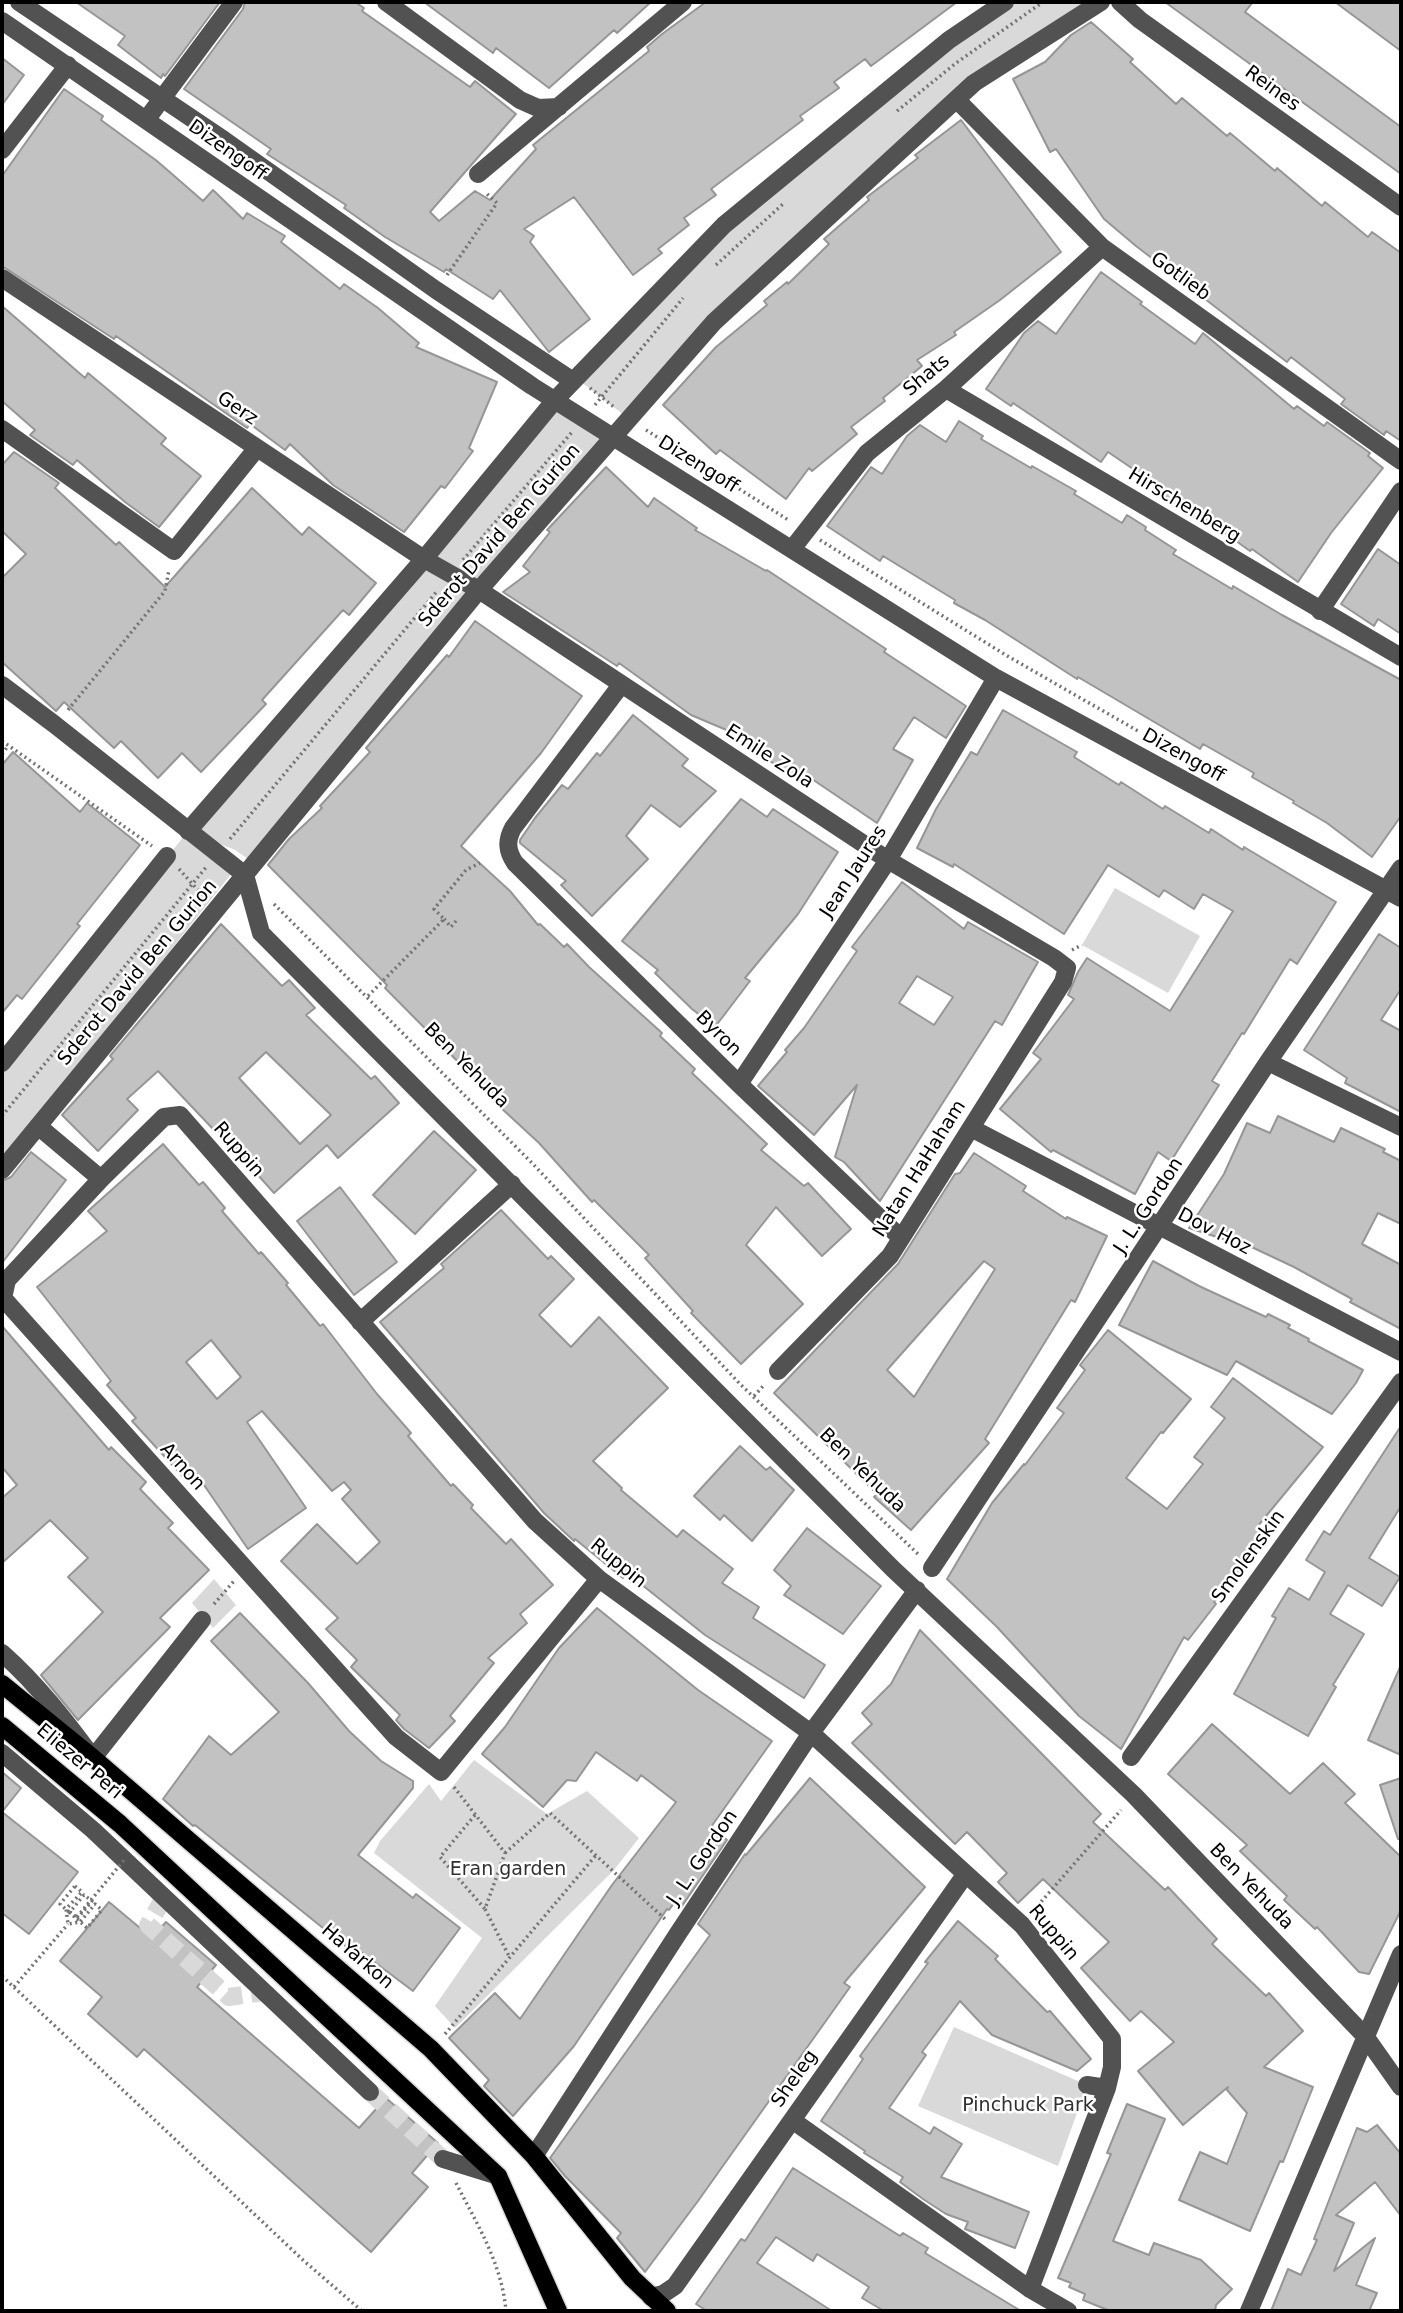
<!DOCTYPE html>
<style>
body{margin:0}
#map{position:relative;width:1403px;height:2313px;overflow:hidden;background:#fff;font-family:"DejaVu Sans",sans-serif}
canvas{display:block}
.frame{position:absolute;inset:0;border:4px solid #000;pointer-events:none}
</style>
<div id="map">
<canvas width="1403" height="2313"></canvas>
<div class="frame"></div>
</div>
<script>
const ctx = document.querySelector('canvas').getContext('2d');
ctx.lineJoin = 'round';
function fillPath(path, color) { ctx.fillStyle = color; ctx.fill(path, 'evenodd'); }
function trace(path, color, width, dash) { ctx.strokeStyle = color; ctx.lineWidth = width; ctx.lineCap = dash ? 'butt' : 'round'; ctx.setLineDash(dash || []); ctx.stroke(path); }
function label(font, color, halo, rows, align = 'center') {
  ctx.font = font + ' "DejaVu Sans",sans-serif'; ctx.lineWidth = 5; ctx.setLineDash([]); ctx.textBaseline = 'middle'; ctx.strokeStyle = halo; ctx.fillStyle = color; for (const [text, x, y, turn = 0] of rows) {
    ctx.save(); ctx.translate(x, y); ctx.rotate((+turn || 0) * Math.PI / 180); ctx.textAlign = isNaN(turn) ? turn : align; if (halo) ctx.strokeText(text, 0, 0); ctx.fillText(text, 0, 0); ctx.restore();
  }
}
fillPath(new Path2D(`
 M1007 2H1101L974 83 714 322 629 419 576 378 727 223Z
 M552 404 610 441 248 859 235 850 191 832 232 873 2 1162V1064L188 831Z
 M1115 888 1200 936 1168 993 1082 945Z
 M214 1579 236 1605 213 1628 192 1603Z
 M474 1760 547 1814 587 1791 639 1838 614 1870 455 2028 435 2006 482 1938 374 1853 380 1841 429 1784 441 1801Z
 M954 2027 1087 2085 1058 2166 918 2106Z`), '#d9d9d9');
const building = new Path2D(`
 M76 2H220L165 76 163 74 161 78 118 45 125 36Z
 M245 2H355L364 8 362 11 470 87 475 81 516 114 430 212 439 221 475 191 490 200 536 149 533 145 649 51 647 47 662 34 706 2H957L871 66 865 59 834 82 839 88 800 116 803 120 711 189 716 195 684 218 689 225 658 249 662 253 633 275 574 197 524 229 534 236 530 242 590 319 549 352 500 290 493 299 446 269 444 272 385 237 344 208 346 205 267 154 271 149 184 89 243 9Z
 M424 2H651L617 33 614 30 549 88 496 48 493 53Z
 M1165 2H1253L1245 12 1401 127V174Z
 M1335 2H1401V51Z
 M1091 22 1133 59 1130 62 1176 104 1182 98 1227 136 1230 133 1275 171 1277 168 1322 206 1325 202 1368 237 1372 232 1401 253V441L1386 431 1384 435 1341 404 1345 399 1291 357 1287 362 1136 246 1104 219 1056 149 1050 152 1013 79 1045 62 1071 35Z
 M2 58 24 75 2 105Z
 M64 89 103 116 101 120 157 161 203 201 213 190 243 219 247 213 285 236 281 242 340 289 344 284 378 308 419 343 416 347 497 382 469 448 473 451 445 488 441 486 404 532 333 485 290 444 285 450 250 424 247 428 116 336 114 339 2 266V176Z
 M961 120 1061 252 1000 300 954 332 956 335 917 360 922 366 883 398 885 401 851 427 857 434 812 471 809 468 786 499 720 450 716 454 663 405 716 347 767 305 764 301 787 282 788 284 829 244 824 239 869 200 867 197 918 158 915 155Z
 M1101 272 1142 302 1140 304 1195 344 1203 333 1294 409 1297 406 1324 426 1327 422 1370 453 1368 456 1383 468 1331 533 1298 582 1252 549 1250 551 1204 518 1201 522 1161 494 1164 490 1108 452 1101 462 1013 403 1011 406 986 389 1024 333 1038 321 1056 334Z
 M2 306 85 378 88 373 166 438 161 444 201 476 159 527 125 502 77 460 73 465 30 435 35 430 2 401Z
 M959 421 983 436 981 439 1031 468 1032 466 1076 491 1074 494 1122 523 1127 515 1146 527 1145 530 1176 550 1173 554 1232 589 1233 586 1282 615 1401 680V816L1372 857 1327 823 1293 803 1294 801 1252 777 1254 773 1203 744 1200 749 1078 677 1077 679 985 620 954 603 955 600 883 556 880 561 827 526 871 467 882 474 907 436 920 425 946 442Z
 M14 452 59 483 55 488 116 545 119 542 165 587 252 488 302 535 309 527 376 583 349 615 343 610 262 700 266 704 201 772 182 753 158 778 121 741 114 748 64 702 56 711 2 662V578L26 554 2 531V465Z
 M606 467 648 507 654 498 697 528 695 530 766 571 767 570 886 649 884 652 966 706 946 738 914 717 893 749 913 760 877 823 806 775 802 781 750 749 755 742 691 715 619 663 617 666 503 592 530 572 523 566 550 532 547 530Z
 M1378 549 1401 565V634L1378 619 1374 626 1341 604Z
 M475 621 582 696 541 753 461 846 510 891 538 925 540 924 564 947 567 944 589 967 662 1033 660 1036 695 1069 692 1073 767 1144 761 1150 804 1186 808 1183 851 1229 822 1256 776 1207 746 1245 803 1304 741 1364 691 1313 693 1311 645 1258 649 1255 594 1200 592 1202 539 1143 486 1094 488 1092 385 988 387 985 268 865 289 839 322 808 320 806 370 752 366 748 447 655 449 657Z
 M1003 710 1077 752 1074 757 1119 785 1121 782 1163 809 1165 806 1209 833 1211 829 1243 850 1244 847 1336 902 1297 964 1290 959 1244 1034 1242 1033 1212 1081 1219 1085 1171 1161 1158 1152 1135 1194 1053 1150 1051 1152 1000 1109 1041 1059 1033 1053 1074 999 1068 995 1078 972 1087 958 1170 1011 1233 911 1203 894 1194 909 1164 890 1159 897 1108 865 1064 934 954 864 953 867 917 848 936 809 971 752 977 755Z
 M633 715 688 759 682 766 716 791 680 827 651 805 626 836 648 859 592 916 561 885 566 881 520 843V840L535 818 562 785 568 789 597 753 600 756Z
 M13 752 80 812 87 803 140 845 77 924 80 926 22 999 17 995 2 1013V765Z
 M741 799 767 817 773 809 838 852 798 914 745 978 750 981 715 1027 692 1009 655 973 658 970 622 941Z
 M902 882 964 929 968 922 1038 962 1002 1025 995 1021 880 1201 844 1162 835 1157 857 1085 814 1135 758 1086 787 1052 785 1050 804 1028 857 951 852 947ZM917 976 953 997 934 1025 899 1003Z
 M221 924 282 986 289 980 315 1008 306 1015 371 1079 375 1076 399 1103 338 1158 327 1145 274 1193 215 1127 213 1129 158 1071 127 1099 138 1110 98 1151 62 1115 113 1059 110 1056ZM266 1052 331 1115 300 1144 239 1078Z
 M1379 934 1401 948V989L1381 1020 1401 1031V1112L1345 1083 1347 1078 1304 1050Z
 M1278 1116 1334 1142 1341 1128 1385 1149 1383 1152 1401 1161V1224L1378 1213 1362 1244 1401 1265V1329L1350 1302 1352 1299 1294 1267 1226 1235 1223 1239 1189 1228 1224 1174 1247 1123 1270 1133Z
 M434 1131 476 1170 415 1234 373 1195Z
 M163 1144 199 1185 203 1182 225 1208 222 1211 259 1254 261 1252 288 1283 286 1285 320 1326 323 1324 377 1394 411 1433 408 1436 451 1486 453 1484 473 1505 471 1508 506 1544 511 1539 553 1585 520 1614 527 1623 488 1658 494 1663 450 1716 455 1721 429 1748 404 1729 396 1720 400 1715 351 1667 357 1660 326 1629 338 1618 281 1561 317 1524 357 1564 380 1542 342 1499 351 1490 344 1482 332 1491 262 1411 247 1422 306 1508 248 1549 195 1472 186 1480 132 1421 136 1418 107 1385 111 1381 37 1287 107 1231 88 1211ZM211 1340 241 1377 217 1399 186 1362Z
 M31 1152 66 1180 2 1263V1181L11 1177Z
 M974 1153 1026 1186 1023 1191 1066 1219 1067 1217 1107 1236 1075 1302 1071 1300 985 1439 989 1443 911 1530 874 1497 877 1494 774 1393 898 1264 955 1174 960 1173ZM984 1261 995 1269 914 1397 887 1370Z
 M340 1187 397 1262 354 1295 297 1221Z
 M501 1210 548 1259 551 1256 574 1279 539 1315 571 1347 599 1317 668 1388 593 1461 622 1488 621 1490 677 1537 683 1530 733 1569 722 1583 759 1607 753 1618 825 1665 804 1698 705 1635 627 1573 623 1578 575 1539 574 1541 544 1513 380 1322 444 1268 441 1264Z
 M1153 1261 1199 1286 1266 1317 1268 1314 1290 1325 1288 1328 1309 1339 1308 1341 1363 1370 1356 1383 1332 1414 1236 1361 1227 1375 1119 1325Z
 M2 1326 109 1450 111 1447 146 1482 140 1489 173 1523 168 1528 209 1570 160 1618 170 1627 78 1720 41 1675 103 1612 68 1577 88 1558 50 1520 2 1563V1498L17 1485 2 1467Z
 M1108 1330 1191 1399 1163 1433 1161 1432 1126 1478 1167 1509 1203 1464 1194 1457 1225 1418 1211 1407 1233 1378 1323 1447 1257 1527 1267 1534 1214 1602 1216 1604 1188 1640 1184 1637 1121 1749 1079 1716 997 1627 947 1579 992 1503 1024 1464 1025 1465 1064 1413 1057 1408 1085 1370 1080 1365Z
 M1401 1426V1506L1369 1558 1400 1577 1382 1606 1348 1585 1330 1614 1364 1634 1333 1685 1336 1687 1308 1736 1234 1694 1276 1618 1272 1616 1289 1588 1309 1600 1325 1572 1306 1560 1324 1531 1330 1535Z
 M740 1446 766 1470 770 1467 794 1490 752 1541 724 1515 720 1520 694 1496Z
 M807 1528 881 1586 843 1634 784 1595 791 1586 774 1570Z
 M597 1608 698 1690 772 1741 711 1827 727 1840 680 1909 674 1903 669 1910 667 1909 574 2046 513 2116 484 2086 489 2080 449 2038 495 1993 520 2019 612 1885 676 1802 641 1775 637 1781 596 1752 576 1781 567 1780 543 1807 482 1754 505 1727 559 1648Z
 M240 1613 308 1683 349 1731 381 1761 413 1781V1788L358 1855 413 1898 416 1894 460 1928 413 1991 357 1949 354 1953 195 1825 193 1826 163 1799 209 1736 231 1755 279 1712 211 1641Z
 M920 1630 1101 1814 1093 1822 1165 1890 1168 1887 1217 1939 1212 1944 1266 1996 1269 1993 1303 2031 1264 2067 1313 2087 1283 2162 1280 2161 1250 2231 1179 2200 1200 2152 1227 2164 1247 2113 1227 2090 1228 2087 1183 2125 1138 2071 1174 2042 1141 2011 1130 2021 1081 1968 1109 1942 1043 1879 1018 1903 998 1882 1007 1873 967 1832 955 1844 852 1743 872 1724 862 1713 891 1684Z
 M1401 1665V1755L1368 1740Z
 M1212 1724 1290 1794 1323 1763 1355 1794 1345 1803 1401 1857V1910L1369 1974 1359 1972 1317 1927 1315 1929 1284 1900 1287 1896 1240 1851 1247 1845 1168 1774Z
 M2 1772 21 1788 2 1812 78 1872 29 1934 2 1913Z
 M810 1778 925 1887 844 1983 850 1987 698 2201 645 2272 617 2238 621 2233 565 2176 550 2158 710 1935 698 1924 745 1854 746 1855Z
 M1401 1778V1839H1398L1380 1785Z
 M109 1902 152 1938 166 1922 216 1965 197 1987 359 2128 386 2098 438 2143 412 2173 428 2187 371 2252 144 2049 137 2057 88 2014 102 1997 60 1961Z
 M958 1921 998 1956 995 1959 1047 2012 1050 2011 1091 2059 1077 2071 992 2035 960 2001 922 2052 926 2055 889 2108 930 2134 934 2127 962 2144 941 2177 1029 2212 1015 2248 965 2229 968 2222 946 2214 923 2199 900 2182 903 2177 864 2153 865 2151 821 2121 863 2059 860 2056 928 1963 925 1962Z
 M1127 2104 1165 2119 1113 2241 1149 2255 1154 2243 1201 2260 1232 2289 1216 2305 1215 2311H1110L1083 2300 1085 2294 1069 2287 1071 2283 1058 2278 1111 2154 1107 2153Z
 M1377 2125 1401 2154V2216L1375 2182 1336 2215 1354 2223 1334 2271 1375 2238 1356 2285 1377 2293 1369 2311H1271L1288 2269 1301 2275 1317 2240 1314 2239 1357 2128 1367 2132Z
 M793 2168 900 2236 903 2233 928 2248 925 2253 1021 2311H884L862 2298 869 2287 817 2254 813 2261 776 2237 757 2263 832 2311H707L696 2304 741 2239 745 2241Z`);
fillPath(building, '#c2c2c2');
trace(building, '#969696', 2);
trace(new Path2D(`
 M164 1898 148 1925 229 1997 264 1992
 M370 2092 443 2159`), '#d9d9d9', 18, [18, 9]);
const major = new Path2D(`
 M2 1684 93 1758 431 2049 534 2156 632 2278 667 2311
 M2 1726 120 1824 498 2176 558 2311`);
trace(major, '#dbdbdb', 21);
trace(new Path2D(`
 M897 111 956 63 1043 2
 M716 265 783 204
 M447 275 497 203 485 192
 M590 388 614 407
 M595 405 683 298
 M646 430 790 521
 M820 540 1009 657 1138 731
 M463 560 572 432
 M68 710 165 591 169 570
 M2 741 152 846
 M2 754 8 746
 M230 839 438 590
 M179 869 204 897
 M274 904 533 1164 740 1384 919 1555
 M444 919 451 927 456 921
 M1072 950 1082 945
 M368 996 444 919 434 909 466 870 480 863
 M2 1116 207 866
 M754 1396 765 1384
 M214 1604 234 1581
 M454 1787 505 1853 485 1909 510 1958
 M475 1815 440 1857 485 1909
 M505 1853 550 1813 666 1920
 M75 1886 82 1892 66 1909 68 1924 80 1922 95 1904 102 1910
 M1034 1910 1121 1810
 M69 1912 77 1919 92 1901 84 1895 70 1912 77 1917
 M2 1976 304 2261 362 2311
 M14 1987 68 1924
 M445 2034 597 1854
 M456 2183C477 2224 502 2264 506 2311`), '#747474', 3.5, [2, 3.5]);
trace(new Path2D(`
 M19 2 224 140 436 290 573 381
 M386 2 520 100 538 108 559 107
 M1120 2 1140 20 1401 207
 M2 21 532 386 996 678 1401 898
 M957 100 1102 247 1401 461
 M146 120 234 2
 M2 150 68 65
 M478 174 683 2
 M2 278 424 559 479 590 888 860 1054 958 1067 968 1063 982 890 1256 778 1371
 M946 389 1401 657
 M2 429 174 551 257 448
 M792 549 867 453 946 389 1102 247
 M1320 611 1401 491
 M2 685 54 724 245 875 261 933 893 1569 1134 1795 1365 2036 1401 2087
 M621 685 513 828C506 841 507 851 515 863L739 1084 901 1238
 M188 831 424 559 555 400 724 225 949 40 1005 2
 M1268 1062 1401 1127
 M2 1063 167 856
 M739 1084 888 860 996 678
 M38 1126 101 1179
 M971 1128 1401 1352
 M2 1170 479 590 714 322 974 83 1101 2
 M360 1322 512 1184
 M932 1568 1268 1062 1401 868
 M599 1579 441 1772 396 1737 3 1298 7 1280 101 1179 164 1117 180 1115 535 1521 599 1579 811 1733 1022 1925 1112 2039V2067L1107 2088 1030 2289
 M2 1653C37 1684 65 1720 93 1758L202 1620
 M2 1753 93 1830 370 2092
 M1131 1757 1401 1382
 M1087 2085 1107 2088
 M792 2120 1030 2289 1068 2311
 M534 2156 679 1932 811 1733 917 1590
 M443 2159 498 2176
 M651 2297 663 2294 675 2286 965 1875
 M1249 2311 1401 1954`), '#525252', 18);
trace(major, '#000', 18);
trace(new Path2D(`
 M69 1912 60 1904 75 1886
 M77 1917 124 1860
 M77 1919 87 1928 102 1910`), '#747474', 3.5, [2, 3.5]);
label('19px', '#000', '#fff', [
 ["Reines",1272,89,36],
 ["Dizengoff",227,151,35],
 ["Gotlieb",1180,277,36],
 ["Shats",927,376,-40],
 ["Gerz",237,409,34],
 ["Dizengoff",698,465,32],
 ["Hirschenberg",1184,506,31],
 ["Sderot David Ben Gurion",500,536,-49],
 ["Dizengoff",1183,756,29],
 ["Emile Zola",769,757,33],
 ["Jean Jaures",854,872,-57],
 ["Sderot David Ben Gurion",138,973,-50],
 ["Byron",718,1034,45],
 ["Ben Yehuda",466,1066,45],
 ["Ruppin",238,1150,49],
 ["Natan HaHaham",920,1169,-58],
 ["J. L. Gordon",1149,1206,-57],
 ["Dov Hoz",1214,1232,27],
 ["Arnon",182,1467,48],
 ["Ben Yehuda",862,1471,44],
 ["Smolenskin",1249,1557,-54],
 ["Ruppin",618,1564,39],
 ["Eliezer Peri",79,1762,40],
 ["J. L. Gordon",703,1858,-56],
 ["Ben Yehuda",1251,1887,46],
 ["Ruppin",1053,1933,50],
 ["HaYarkon",357,1957,41],
 ["Sheleg",795,2079,-55]
]);
label('19px', '#303030', '#fff', [
 ["Eran garden",508,1870],
 ["Pinchuck Park",1028,2106]
]);
</script>
